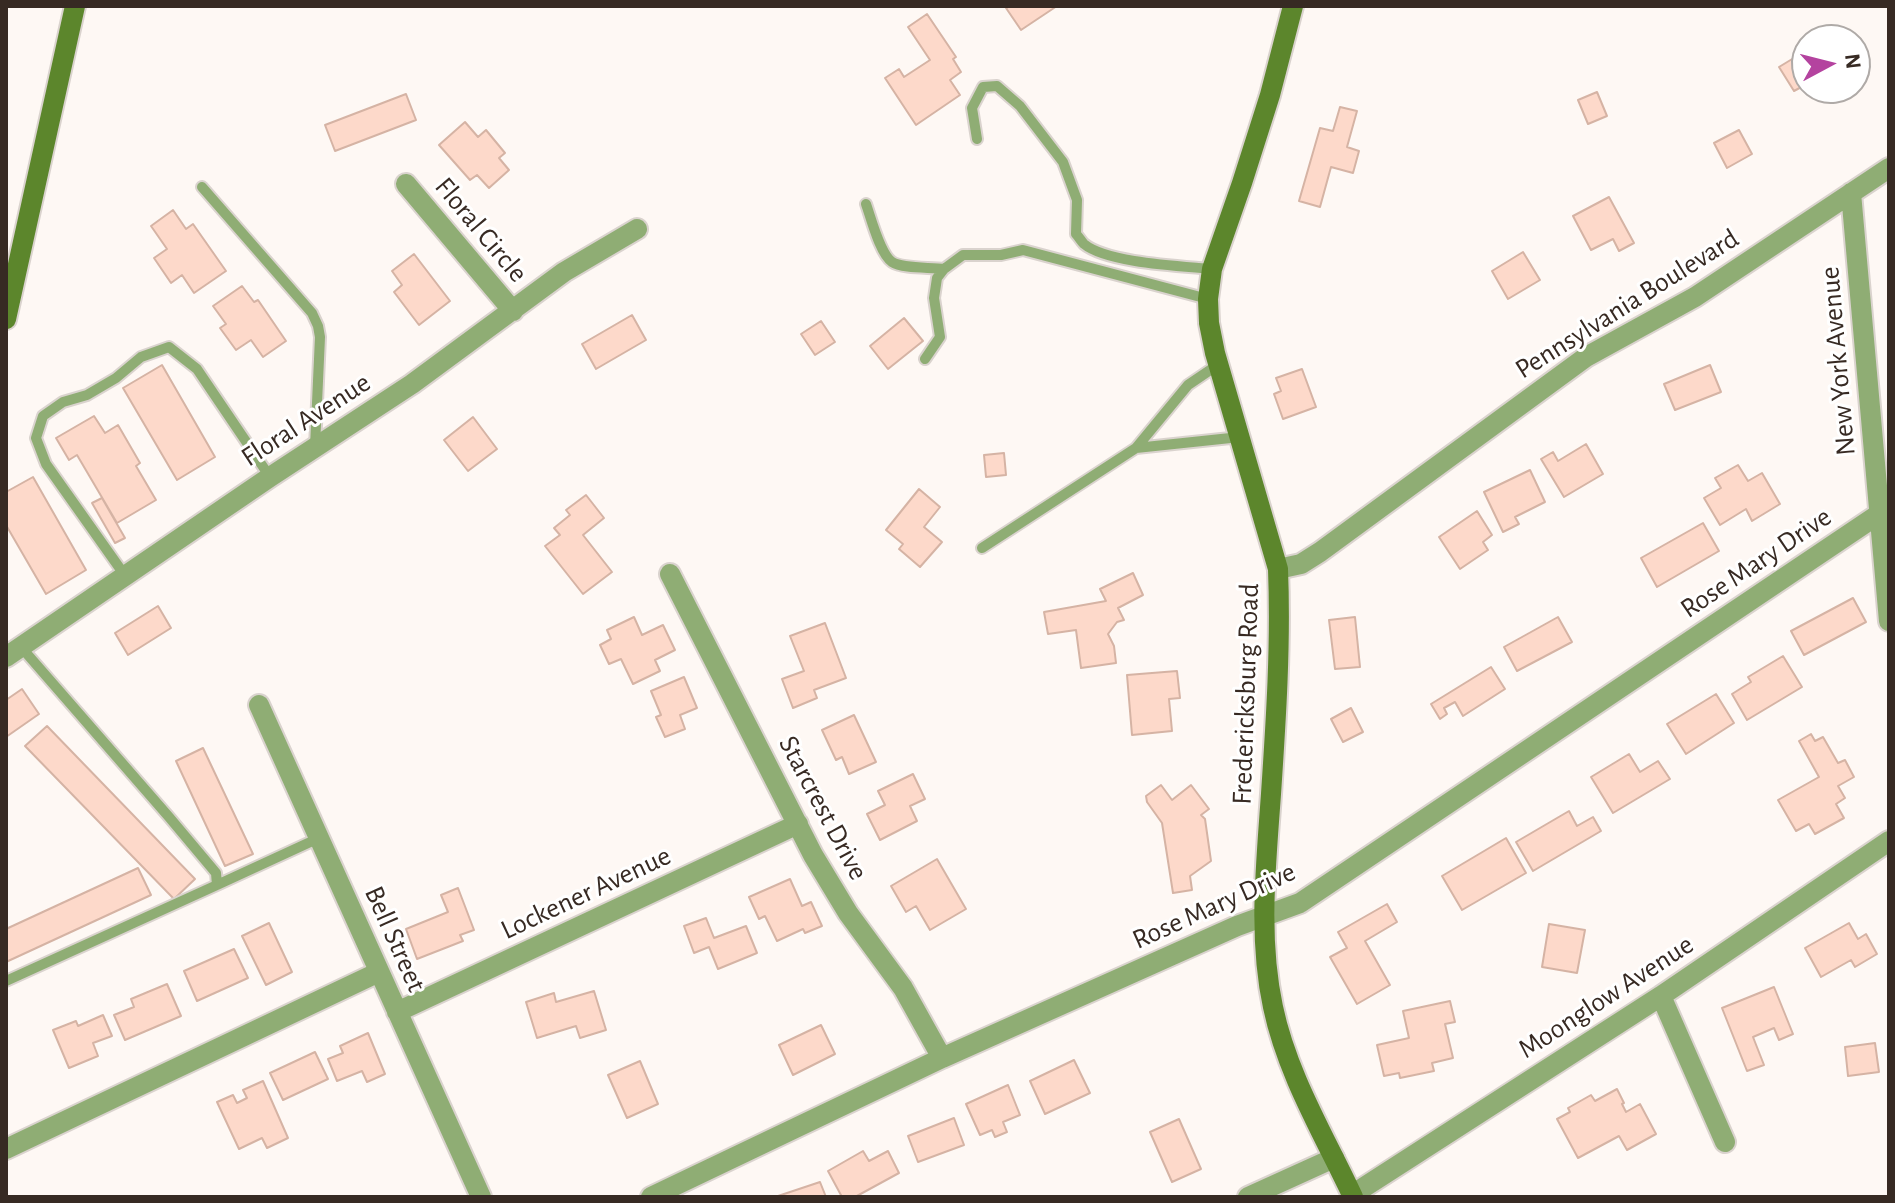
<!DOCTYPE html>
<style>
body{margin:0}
#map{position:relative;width:1895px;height:1203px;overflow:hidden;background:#fef8f4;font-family:"Alegreya Sans",sans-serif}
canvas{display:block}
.frame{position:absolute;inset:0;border:8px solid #372a23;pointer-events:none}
.north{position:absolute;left:1791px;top:24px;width:80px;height:80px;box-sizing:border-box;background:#fff;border:2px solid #afaaa7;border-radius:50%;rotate:83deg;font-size:22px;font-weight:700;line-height:32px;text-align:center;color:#372a23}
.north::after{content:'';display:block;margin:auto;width:28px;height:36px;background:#b4439f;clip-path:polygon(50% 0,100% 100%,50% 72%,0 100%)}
</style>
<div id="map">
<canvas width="1895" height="1203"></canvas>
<div class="frame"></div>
<div class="north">N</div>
</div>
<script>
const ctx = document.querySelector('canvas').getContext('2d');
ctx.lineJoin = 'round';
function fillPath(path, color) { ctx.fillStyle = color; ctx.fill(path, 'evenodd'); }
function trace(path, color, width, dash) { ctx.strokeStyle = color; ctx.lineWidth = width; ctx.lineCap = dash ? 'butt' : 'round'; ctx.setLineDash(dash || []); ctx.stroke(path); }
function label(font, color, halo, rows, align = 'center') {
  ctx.font = font + ' "Alegreya Sans",sans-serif'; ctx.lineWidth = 6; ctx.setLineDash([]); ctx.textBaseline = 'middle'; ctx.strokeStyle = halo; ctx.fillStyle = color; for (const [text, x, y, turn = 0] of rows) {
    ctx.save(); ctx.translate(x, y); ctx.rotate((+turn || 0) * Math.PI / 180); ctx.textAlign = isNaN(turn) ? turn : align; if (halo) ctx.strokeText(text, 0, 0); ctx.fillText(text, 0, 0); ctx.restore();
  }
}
const building = new Path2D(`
 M1010 6H1057L1021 30 1006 8Z
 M927 14 956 57 953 59 961 72 950 80 960 95 916 125 885 78 899 69 904 77 930 60 908 27Z
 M1807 50V84L1794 91 1779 67Z
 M1597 92 1607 116 1588 124 1578 100Z
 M406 94 416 120 335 151 325 125Z
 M1340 107 1357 111 1347 147 1359 151 1353 173 1331 167 1320 207 1299 201 1320 128 1333 131Z
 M465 122 478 137 486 130 505 153 499 158 509 170 489 188 477 175 470 180 439 145Z
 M1739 130 1752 154 1727 168 1714 143Z
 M1609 197 1634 243 1619 251 1613 239 1591 250 1573 216Z
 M173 210 186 229 193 224 226 271 194 293 182 275 171 283 154 258 167 249 151 226Z
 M1523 252 1540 280 1508 299 1492 271Z
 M414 254 450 301 419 325 394 292 402 285 392 271Z
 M242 286 254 302 258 300 286 341 263 357 251 340 236 350 220 328 226 324 213 306Z
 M632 315 646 340 596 369 582 344Z
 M904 318 923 341 888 369 870 346Z
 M821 321 835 342 815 355 801 334Z
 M162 365 215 457 177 480 123 388Z
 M1710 365 1721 392 1675 410 1664 384Z
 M1302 369 1316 407 1283 419 1274 394 1281 391 1276 378Z
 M94 416 105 433 118 425 140 463 136 466 156 500 117 523 77 455 69 460 56 438Z
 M473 417 497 449 468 471 444 440Z
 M1586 444 1603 474 1564 497 1541 459 1553 452 1558 461Z
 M1004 453 1006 475 986 477 984 455Z
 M1738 465 1748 481 1762 473 1780 504 1752 521 1746 509 1720 525 1704 498 1721 488 1715 478Z
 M1530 470 1545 502 1515 517 1519 524 1503 532 1484 492Z
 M33 477 86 570 46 594 6 525V492Z
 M919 489 940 507 924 527 942 542 920 567 899 549 903 544 886 530Z
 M586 495 604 518 583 535 612 572 583 594 545 546 560 535 554 528 570 515 566 510Z
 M102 498 125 538 115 543 92 503Z
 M1477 511 1492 535 1483 542 1488 550 1460 569 1439 537Z
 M1703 523 1719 551 1657 587 1641 558Z
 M1133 573 1143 595 1118 608 1124 620 1117 622 1108 634 1114 646 1116 663 1081 668 1076 630 1048 634 1044 612 1106 601 1100 589Z
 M1853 598 1866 622 1804 655 1791 631Z
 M158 606 171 628 128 655 115 633Z
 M634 617 642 635 663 625 675 650 655 660 660 671 633 684 621 659 609 664 600 645 611 639 607 630Z
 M1355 617 1360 667 1335 669 1329 620Z
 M1558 617 1572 642 1517 671 1504 647Z
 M825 623 846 678 814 690 817 698 793 708 782 679 804 671 790 636Z
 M1783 656 1802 687 1747 720 1732 694 1751 682 1748 677Z
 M1491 667 1505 689 1463 716 1455 702 1444 708 1447 714 1440 719 1431 704Z
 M1177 671 1180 698 1169 699 1172 731 1132 735 1127 675Z
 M684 677 697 708 680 715 685 729 665 737 656 717 661 715 651 691Z
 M22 689 39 714 6 737V700Z
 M1716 694 1734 723 1686 754 1667 724Z
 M1351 708 1363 732 1343 742 1331 719Z
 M854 715 876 762 849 774 842 757 836 760 822 730Z
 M47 726 195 879 174 899 25 746Z
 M1811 734 1815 741 1823 737 1838 763 1845 760 1854 777 1838 786 1845 798 1836 804 1844 818 1815 834 1809 824 1796 831 1778 800 1819 777 1799 741Z
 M203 748 253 854 225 866 176 761Z
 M1629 754 1640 772 1658 761 1670 779 1613 813 1591 777Z
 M913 774 925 799 910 806 917 821 880 840 867 814 885 805 878 791Z
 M1161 785 1172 800 1191 785 1209 809 1201 815 1205 819 1211 861 1190 876 1192 890 1173 893 1162 823 1147 802 1146 796Z
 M1569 811 1577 826 1593 817 1601 831 1533 871 1516 842Z
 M1506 838 1526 873 1462 910 1442 876Z
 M937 859 966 909 930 930 916 906 906 912 891 886Z
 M138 868 151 895 6 962V929Z
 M790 879 802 906 811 902 822 926 805 933 803 929 777 941 765 916 759 919 749 897Z
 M458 888 474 930 460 935 463 941 417 959 406 929 448 912 441 895Z
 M1387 904 1397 922 1365 941 1390 985 1357 1004 1330 957 1347 948 1338 932Z
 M706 918 714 938 746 926 757 953 718 969 709 947 694 953 684 926Z
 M269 923 292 972 266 985 242 936Z
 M1849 923 1858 939 1866 934 1877 954 1855 967 1851 960 1821 977 1805 948Z
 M1549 924 1585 930 1577 973 1542 967Z
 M234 949 248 978 197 1001 184 971Z
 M167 984 181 1016 125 1040 114 1015 134 1007 131 999Z
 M1774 987 1793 1034 1779 1040 1774 1028 1753 1037 1764 1065 1747 1071 1722 1008Z
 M594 991 606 1030 580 1038 576 1026 537 1038 526 1002 554 993 556 1002Z
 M1450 1001 1455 1022 1445 1024 1453 1058 1432 1063 1434 1071 1400 1078 1399 1073 1384 1076 1377 1045 1409 1038 1403 1011Z
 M103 1015 112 1036 93 1043 98 1056 69 1068 53 1030 76 1021 78 1026Z
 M821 1025 835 1054 793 1075 779 1045Z
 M368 1033 385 1074 367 1082 362 1071 337 1081 328 1059 343 1053 340 1046Z
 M1875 1043 1879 1072 1848 1076 1845 1047Z
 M315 1052 328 1079 283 1100 270 1073Z
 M1074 1060 1090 1093 1045 1114 1030 1081Z
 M640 1061 658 1104 627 1118 608 1075Z
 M263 1081 288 1138 267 1148 262 1138 239 1149 217 1102 233 1095 237 1103 247 1098 243 1090Z
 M1008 1085 1020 1115 1003 1122 1007 1132 995 1137 992 1130 980 1135 966 1104Z
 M1617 1089 1624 1103 1622 1104 1626 1112 1640 1104 1656 1134 1627 1150 1619 1136 1578 1158 1557 1119 1570 1112 1568 1108 1591 1095 1595 1101Z
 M954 1118 964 1145 918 1162 908 1136Z
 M1179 1119 1201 1169 1172 1182 1150 1132Z
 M863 1151 869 1161 888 1151 899 1173 855 1197H842L828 1171Z
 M820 1182 826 1197H775Z`);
fillPath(building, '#fdd9ca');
trace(building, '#d5b3a4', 2);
const lane = new Path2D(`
 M977 139 972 108 983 87 997 86 1020 106 1063 162 1077 200 1076 234C1079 237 1081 241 1084 244 1107 263 1181 266 1212 269
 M202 187 312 313 318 326 320 337 315 447
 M866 204C871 218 880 254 892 262 903 269 930 267 944 269
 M925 359 940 337 934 298 937 278 944 269 963 255H1001L1023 250 1208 299
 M1136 448 1240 437
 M982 548 1136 448 1188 385 1219 364
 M126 577 46 464 36 438 43 416 63 402 87 395 116 378 141 357 169 347 197 369 270 477
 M217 885 319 838
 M6 981 217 885 216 873 169 817 21 647`);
const street = new Path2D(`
 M406 184 513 311
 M1851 193 1889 621
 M1278 569 1301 564 1320 552 1586 357 1695 297 1889 168
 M670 574 813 855 848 913 903 988 942 1058
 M6 657 270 477 412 384 564 272 637 229
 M259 705 481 1197
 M1661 996 1725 1142
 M397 1012 798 824
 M6 1149 379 972
 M1352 1195 1661 996 1889 841
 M651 1197 942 1058 1237 926 1300 903 1879 514
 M1248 1197 1334 1158`);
const secondary = new Path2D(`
 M1293 6 1270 95 1242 183 1212 269 1208 299 1209 323 1215 353 1278 569C1281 644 1276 720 1271 794 1266 865 1258 937 1273 1007 1287 1074 1324 1135 1353 1197
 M6 319 75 6`);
trace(lane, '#dad3ce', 14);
trace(street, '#dad3ce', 24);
trace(secondary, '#dad3ce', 24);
trace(lane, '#8fad74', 10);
trace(street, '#8fad74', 20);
trace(secondary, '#5c862c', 20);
label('28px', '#372a23', '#fff', [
 ["Floral Circle",481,230,50],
 ["Pennsylvania Boulevard",1627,304,-32],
 ["New York Avenue",1838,361,-95],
 ["Floral Avenue",306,420,-33],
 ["Rose Mary Drive",1756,563,-34],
 ["Fredericksburg Road",1246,694,-88],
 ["Starcrest Drive",823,808,62],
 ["Lockener Avenue",586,893,-25],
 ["Rose Mary Drive",1214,906,-24],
 ["Bell Street",395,939,66],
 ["Moonglow Avenue",1606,997,-33]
]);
</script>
